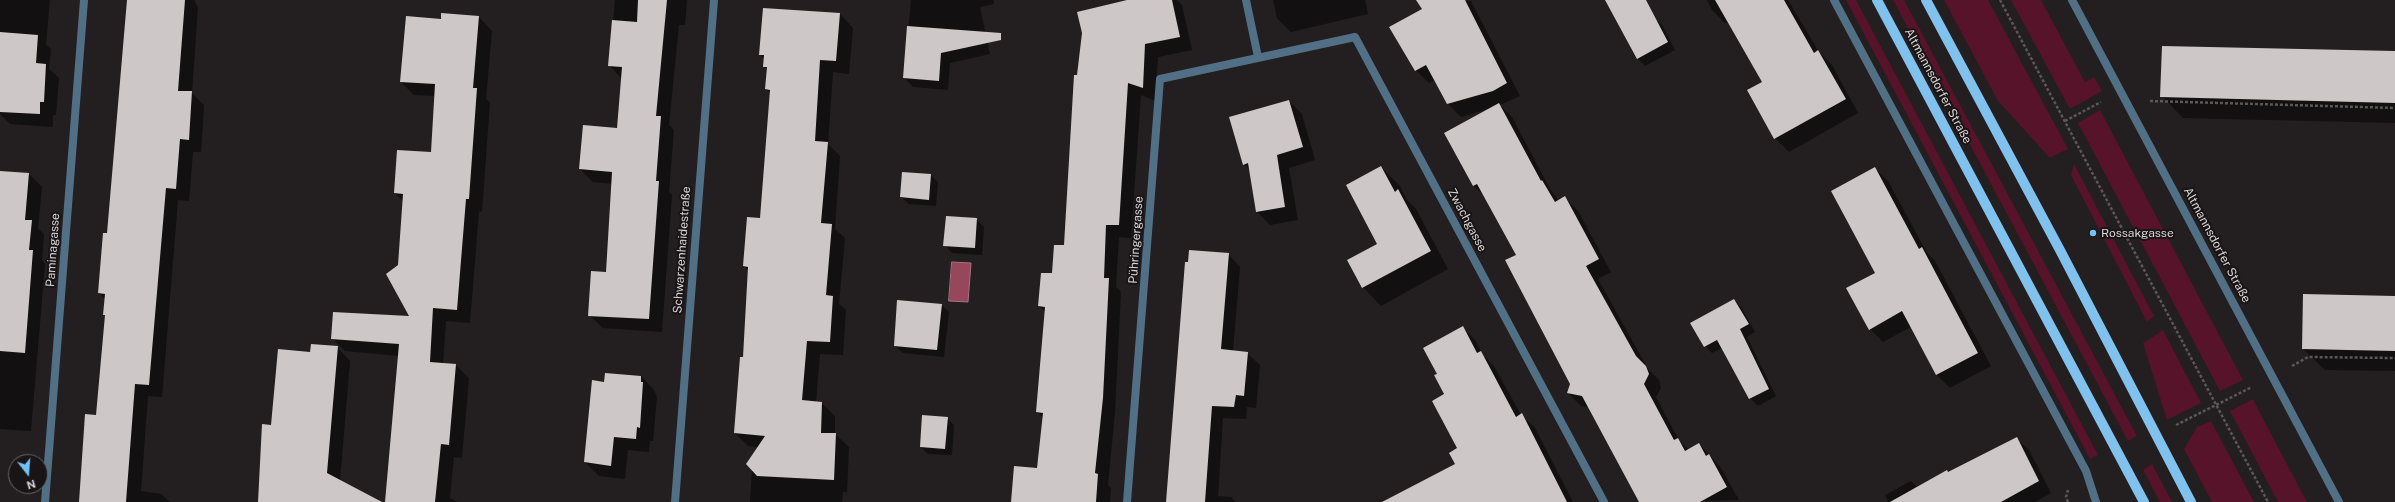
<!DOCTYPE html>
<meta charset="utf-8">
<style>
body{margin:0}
#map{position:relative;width:2395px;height:502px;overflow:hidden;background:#231e1f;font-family:"Public Sans",sans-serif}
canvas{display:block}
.north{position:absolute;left:8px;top:454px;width:40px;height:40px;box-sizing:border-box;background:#191516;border:1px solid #666263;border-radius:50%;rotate:163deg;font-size:11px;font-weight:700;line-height:16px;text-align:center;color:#dad6d7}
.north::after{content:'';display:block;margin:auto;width:14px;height:18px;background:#73c1f5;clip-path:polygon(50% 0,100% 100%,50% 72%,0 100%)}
</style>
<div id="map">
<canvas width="2395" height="502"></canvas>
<div class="north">N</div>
</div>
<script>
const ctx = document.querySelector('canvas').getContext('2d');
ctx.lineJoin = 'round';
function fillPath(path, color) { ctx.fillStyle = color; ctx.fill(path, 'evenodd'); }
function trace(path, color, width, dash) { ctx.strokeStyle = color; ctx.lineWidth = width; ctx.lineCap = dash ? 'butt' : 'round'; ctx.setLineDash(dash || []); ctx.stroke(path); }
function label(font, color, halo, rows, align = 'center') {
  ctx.font = font + ' "Public Sans",sans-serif'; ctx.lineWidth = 4; ctx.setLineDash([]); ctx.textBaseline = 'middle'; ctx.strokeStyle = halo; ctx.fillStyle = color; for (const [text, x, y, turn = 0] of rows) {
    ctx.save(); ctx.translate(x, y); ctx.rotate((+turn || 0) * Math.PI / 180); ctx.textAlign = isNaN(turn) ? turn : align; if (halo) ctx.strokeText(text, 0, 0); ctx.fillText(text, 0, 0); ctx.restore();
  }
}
fillPath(new Path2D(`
 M1846 0H1856L2098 455 2090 459Z
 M1893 0H1904L2137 436 2128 441Z
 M1944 0H1988L2068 149 2050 158 1998 101Z
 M2011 0H2041L2085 82 2094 77 2102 91 2070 109Z
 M2100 110 2243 380 2220 391 2078 123Z
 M2074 164 2154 316 2147 322 2071 175Z
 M2163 330 2201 403 2167 420 2143 343Z
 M2253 399 2260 413 2307 502H2278L2230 411Z
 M2211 421 2254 502H2212L2184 449 2197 427Z
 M2152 464 2172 502H2160L2143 470Z`), '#56132a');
const water = new Path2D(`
 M952 262 971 263 968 302 949 301Z`);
fillPath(water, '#96475c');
trace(water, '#aa7281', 1);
fillPath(new Path2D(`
 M0 0H50L46 44 51 49 49 69 59 78 56 115H53V127L10 124 0 114Z
 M128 0H194L198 7 192 93 204 105 201 152H193L189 201 178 200 162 397 148 396 141 491 161 494 170 502H83L97 416 106 316 104 314 105 299 99 293 108 234Z
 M615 0H687L685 25H679L669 125 674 130 669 192 672 195 662 332 603 328 589 315 607 273 613 184 593 182 580 169 618 130 622 79 609 65Z
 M911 0H994V4L980 7 990 54 950 63 948 90 913 87 904 77Z
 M1132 0H1177L1182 5 1192 50 1158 57 1155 101 1141 95 1131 238 1119 237 1116 287 1121 292 1115 412 1108 485 1111 488 1110 502H1012L1038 469 1043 418 1037 411 1045 312 1039 306 1065 246 1083 33 1079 13Z
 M1273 0H1365L1368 14 1291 32 1277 18Z
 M1435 0 1471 1 1520 96 1500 105 1512 117 1550 189 1559 201 1565 198 1578 211 1611 272 1598 279 1648 369 1659 380 1661 388 1656 397 1679 440 1689 450 1699 444 1711 457 1721 468 1739 500 1640 502 1589 407 1581 406 1568 393 1571 384 1517 255 1486 197 1474 186 1445 133 1488 109 1461 117 1448 104 1435 80 1429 83 1416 70 1423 10Z
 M1707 0H1788L1819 52 1832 65 1858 113 1789 152 1775 138 1763 82 1728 22 1725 23 1712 10Z
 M840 14 853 28 849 74 833 72 828 144 840 156 835 229 845 238 839 304 846 310 843 355 820 354 816 402 822 403 835 416V434L849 447 847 492H843L842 502H750L752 469 759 447 748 446 735 433 744 358 749 271 744 266 761 219 770 93 766 89 768 70 764 66 765 60 760 55Z
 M479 17 492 31 486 99 490 102 482 212 479 211 470 323 446 321 443 364 456 365 469 378 462 458 454 457 450 498 457 502H386L399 356 345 351 332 338 411 318 399 266 404 202 395 193 432 153 436 96 414 95 401 82 442 20Z
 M1654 18 1662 25 1675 50 1645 66 1637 58Z
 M2395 52V123L2183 118 2162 96Z
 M1289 101 1302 114 1315 160 1289 168 1298 220 1270 225 1257 212 1250 170 1244 164Z
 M1381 167 1400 186 1406 199 1416 209 1448 269 1381 306 1363 287 1378 244Z
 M1874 168 1888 181 1927 253 1935 261 1991 366 1950 388 1937 375 1911 327 1883 342 1870 329 1877 273Z
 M0 172 29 174 42 187 38 228 44 234 42 260 45 264 31 431 0 429Z
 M931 175 938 182 936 206 909 204 901 197Z
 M976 219 984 227 982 255 952 253 945 245Z
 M1228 254 1240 267 1233 351 1247 353 1260 365 1256 408 1247 407 1246 419 1223 418 1218 496 1231 497 1236 502H1166Z
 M2395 297V371L2325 370 2303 349Z
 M1734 300 1741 307 1755 332 1747 337 1776 396 1758 406 1750 398 1722 348 1712 353 1705 346Z
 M941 305 949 312 944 357 903 353 895 346Z
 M1463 328 1476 341 1483 355 1494 366 1521 415 1535 428 1573 502H1481L1459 449 1438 375Z
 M337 347 350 361 340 481 380 502H259L272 426 311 353Z
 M641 376 654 390 657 397 653 441H650L649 452 628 450 625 479 599 476 585 462 605 383Z
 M947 418 954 425 952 455 928 454 921 447Z
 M2016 438 2029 450 2051 493 2035 502H1888L1885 495 1911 481 1918 488Z`), '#0007');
fillPath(new Path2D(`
 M127 0H185L178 91H192L189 140 180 139 176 189 166 188 149 385 135 384 126 502H79L85 414 96 415 105 315H103L105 294 98 293 103 233H107Z
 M638 0H667L656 116H661L656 181H659L649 319 588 316 591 271 606 272 612 172 579 169 583 125 617 128 622 67 608 66 612 20 637 22Z
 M1127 0H1172L1180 37 1145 44 1143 88 1128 83 1119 225H1106L1104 278H1109L1103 398 1095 473 1098 474 1096 502H1011L1014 466 1037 468 1043 413 1036 412 1045 307 1038 306 1041 273H1052L1054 245H1064L1074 75H1077L1082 33 1077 12Z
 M1416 0H1465L1507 83 1493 91 1447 104 1426 65 1415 71 1389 27 1422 9Z
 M1605 0H1646L1668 42 1637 59Z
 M1715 0H1784L1814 53 1818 50 1846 99 1774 139 1747 90 1762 82Z
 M763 8 840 13 836 61 820 60 815 141 828 142 821 223 832 224 826 295 833 296 830 342 807 341 802 400 822 402 821 433H836L834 480 757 476 746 464 765 436 734 433 740 357H743L748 267 743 266 747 217 760 218 770 90 765 89 767 67H763L764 55H759Z
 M441 13 479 16 473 88H477L469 199H466L457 310 433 308 430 362 456 364 449 445 441 444 435 502H385L399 344 331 339 333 312 409 316 386 274 398 265 403 194 394 193 397 150 431 152 435 84 400 82 406 16 441 19Z
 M907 26 1001 33V40L941 53 939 81 903 78Z
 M0 32 38 35 36 63 46 64 44 102H40V114L0 112Z
 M2162 46 2395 51V103L2160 97Z
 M1289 100 1303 147 1277 155 1285 207 1256 212 1248 163 1243 165 1229 117Z
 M1499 103 1541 181 1542 180 1555 202 1565 196 1599 259 1586 266 1636 356 1646 366 1649 374 1644 384 1674 440 1678 438 1685 451 1699 443 1706 456 1709 454 1727 487 1700 502H1639L1582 396 1567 393 1570 384 1505 260 1516 255 1477 184 1473 186 1444 133Z
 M1381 166 1395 192 1398 189 1431 251 1362 288 1347 260 1377 244 1346 185Z
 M1875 167 1919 249 1922 247 1978 353 1936 375 1902 311 1869 330 1846 288 1875 273 1831 191Z
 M0 171 29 173 25 220H32L29 250H33L25 353 0 351Z
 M902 172 931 174 929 200 900 197Z
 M946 216 977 218 975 248 943 246Z
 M1189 250 1229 253 1221 349 1248 352 1244 396 1236 395 1234 407 1212 406 1205 502H1166L1185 262H1188Z
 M2303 294 2395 296V351L2302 349Z
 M1734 299 1749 324 1740 329 1769 389 1749 399 1717 340 1704 347 1690 323Z
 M897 300 942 304 937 350 894 346Z
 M1463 326 1477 353 1481 351 1516 417 1522 413 1567 502H1382L1455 464 1449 453 1457 448 1432 401 1444 394 1434 375 1437 374 1423 348Z
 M311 344 338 346 327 473 382 502H258L262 424 271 425 278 349 310 352Z
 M605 373 641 376V382H643L640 428 637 427 636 439 614 437 611 466 584 462 592 380 604 382Z
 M922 415 948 417 945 449 920 447Z
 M2017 437 2039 481 2001 502H1890L1947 470 1948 472Z`), '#cdc7c8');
trace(new Path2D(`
 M2000 0 2268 502
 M2150 101 2395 108
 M2065 121 2101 102
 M2292 366 2308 357 2395 358
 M2176 425 2252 387
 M2068 502 2066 497 2068 490`), '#5b5657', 2.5, [3, 2]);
trace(new Path2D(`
 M1246 0 1258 57
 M1834 0 2086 471 2096 502
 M2072 0 2339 502
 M45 502 84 0
 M675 502 714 0
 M1127 502 1160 79 1355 37 1604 502`), '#517085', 8);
trace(new Path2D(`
 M1877 0 2144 502
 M1926 0 2061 252 2191 502`), '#80c1ee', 10);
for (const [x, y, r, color] of [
 [2093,233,4,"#73c1f5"]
]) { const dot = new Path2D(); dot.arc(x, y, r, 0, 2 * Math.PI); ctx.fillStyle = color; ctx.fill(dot); trace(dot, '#191516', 1.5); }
label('12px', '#dad6d7', '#191516', [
 ["Altmannsdorfer Straße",1938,86,62],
 ["Zwachgasse",1467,220,62],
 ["Pühringergasse",1136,240,-86],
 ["Altmannsdorfer Straße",2217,245,62],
 ["Paminagasse",53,250,-86],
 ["Schwarzenhaidestraße",682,250,-86]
]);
label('12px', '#dad6d7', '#191516', [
 ["Rossakgasse",2101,233]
], 'left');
</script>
